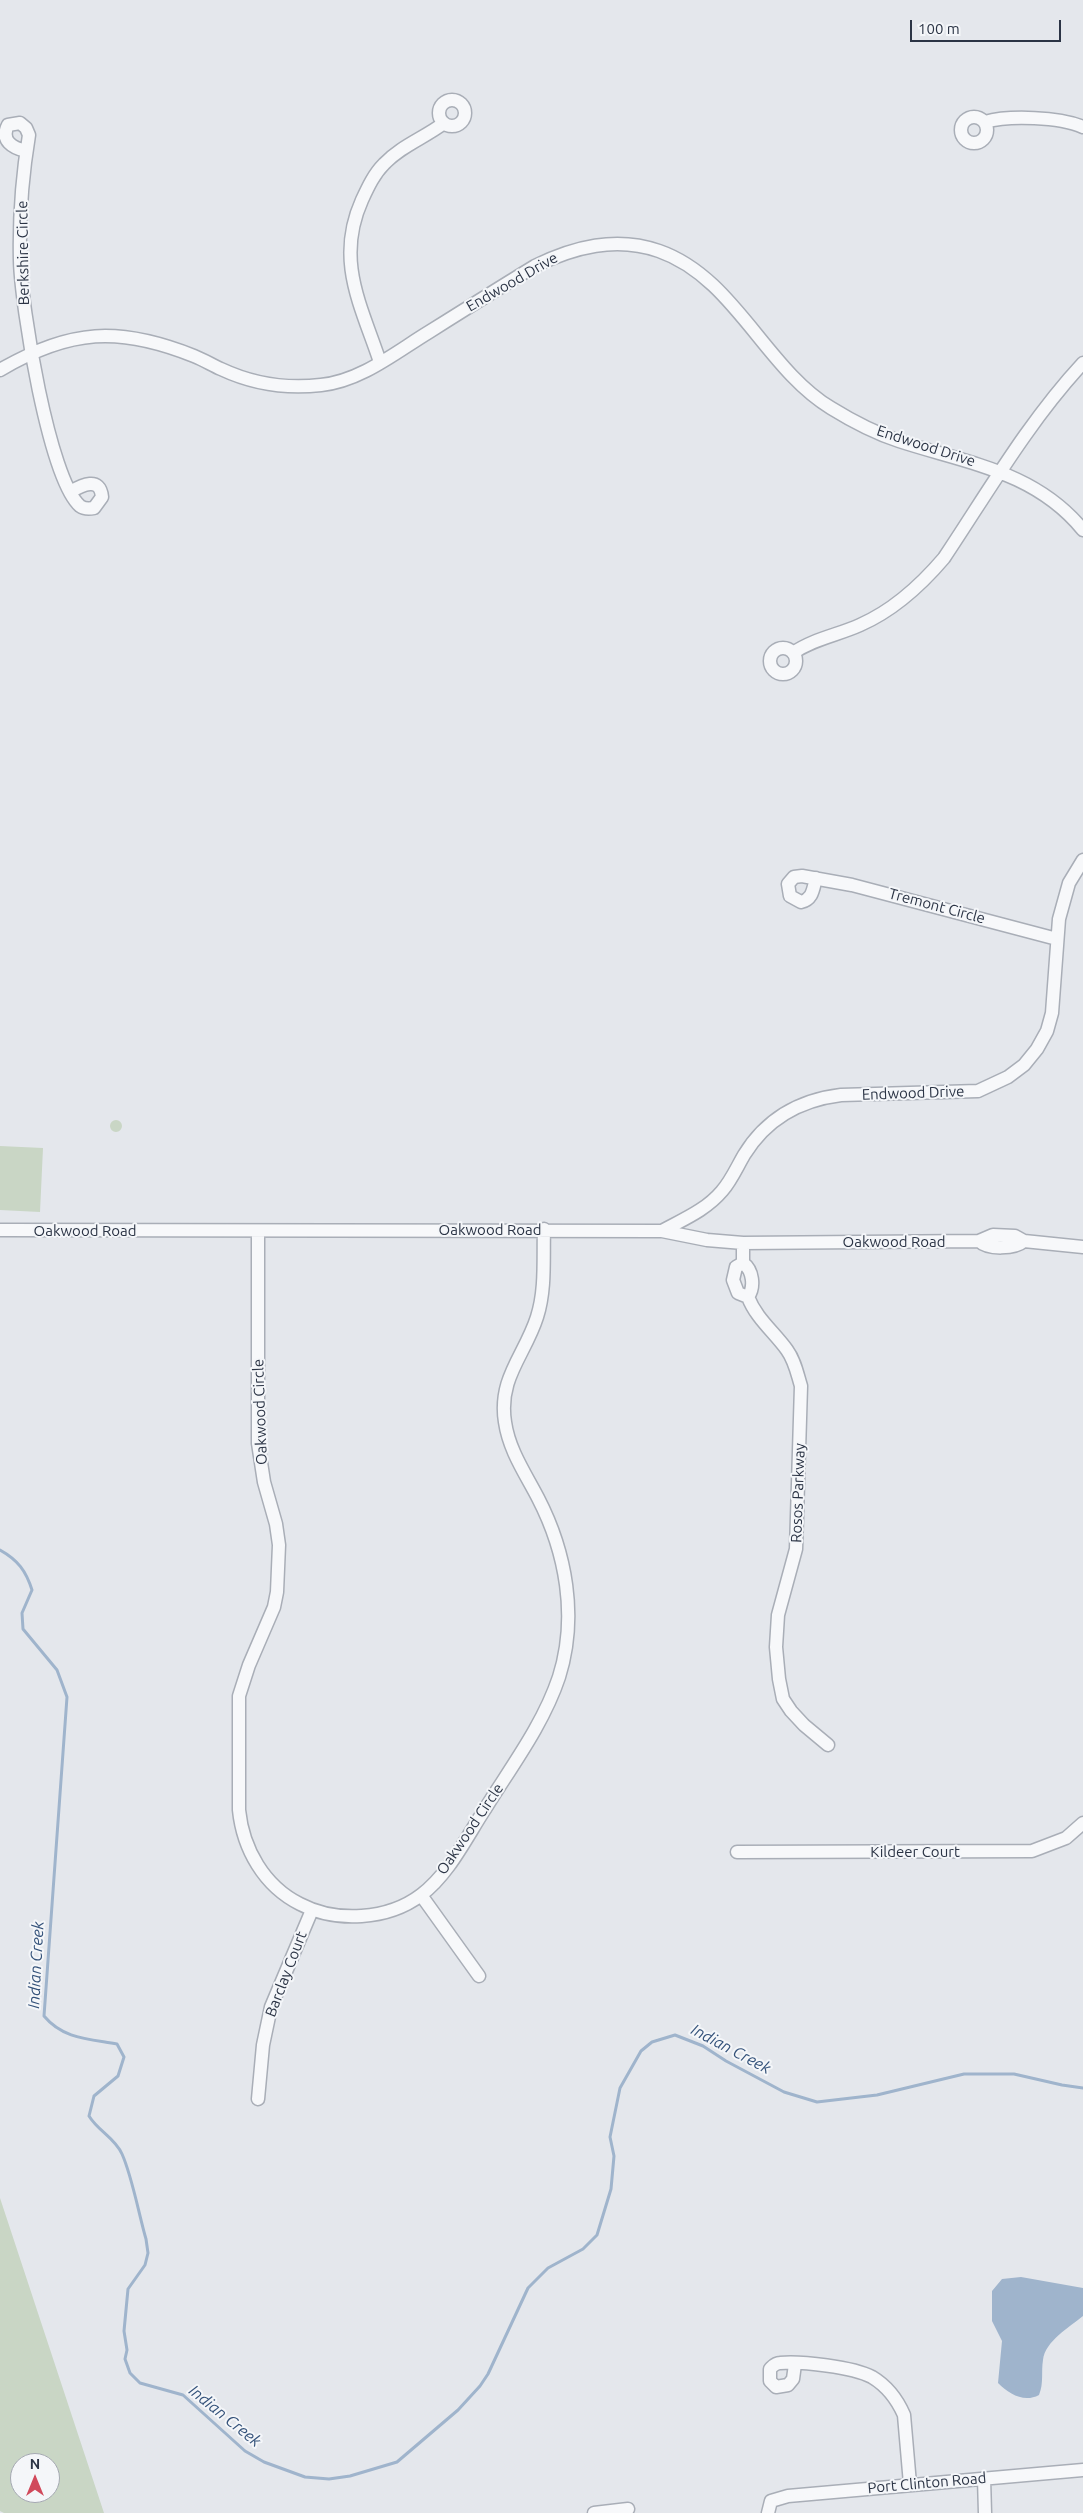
<!DOCTYPE html>
<style>
body{margin:0}
#map{position:relative;width:1083px;height:2513px;overflow:hidden;background:#e4e7ec;font-family:Ubuntu,sans-serif}
canvas{display:block}
.north{position:absolute;left:10px;top:2453px;width:50px;height:50px;box-sizing:border-box;background:#f4f6f9;border:1px solid #a4a8b1;border-radius:50%;rotate:0deg;font-size:14px;font-weight:700;line-height:20px;text-align:center;color:#2b3445}
.north::after{content:'';display:block;margin:auto;width:18px;height:22px;background:#d1495b;clip-path:polygon(50% 0,100% 100%,50% 72%,0 100%)}
.scale{position:absolute;left:910px;top:20px;width:151px;height:22px;box-sizing:border-box;border:2px solid #2b3445;border-top:0;padding-left:6px;font-size:15px;line-height:18px;white-space:nowrap;color:#2b3445;-webkit-text-stroke:4px #f4f6f9;paint-order:stroke}
</style>
<div id="map">
<canvas width="1083" height="2513"></canvas>
<div class="north">N</div>
<div class="scale">100 m</div>
</div>
<script>
const ctx = document.querySelector('canvas').getContext('2d');
ctx.lineJoin = 'round';
function fillPath(path, color) { ctx.fillStyle = color; ctx.fill(path, 'evenodd'); }
function trace(path, color, width, dash) { ctx.strokeStyle = color; ctx.lineWidth = width; ctx.lineCap = dash ? 'butt' : 'round'; ctx.setLineDash(dash || []); ctx.stroke(path); }
function label(font, color, halo, rows, align = 'center') {
  ctx.font = font + ' Ubuntu,sans-serif'; ctx.lineWidth = 4; ctx.setLineDash([]); ctx.textBaseline = 'middle'; ctx.strokeStyle = halo; ctx.fillStyle = color; for (const [text, x, y, turn = 0] of rows) {
    ctx.save(); ctx.translate(x, y); ctx.rotate((+turn || 0) * Math.PI / 180); ctx.textAlign = isNaN(turn) ? turn : align; if (halo) ctx.strokeText(text, 0, 0); ctx.fillText(text, 0, 0); ctx.restore();
  }
}
fillPath(new Path2D(`
 M110 1126a6 6 0 1 1 12 0a6 6 0 1 1-12 0Z
 M0 1146 43 1148 40 1212 0 1210Z
 M0 2198 104 2513H4L0 2511ZM20 2463H50V2493H20Z`), '#c9d6c5');
fillPath(new Path2D(`
 M1021 2277 1083 2288V2316C1070 2327 1045 2341 1043 2360 1041 2372 1044 2383 1039 2395 1024 2403 1009 2394 998 2383L1002 2341 992 2321V2291L1002 2279Z`), '#9fb4cc');
trace(new Path2D(`
 M0 1550C18 1560 26 1571 32 1590L22 1613 23 1629 57 1670 67 1697 44 2016C63 2039 89 2039 117 2044L124 2057 118 2076 94 2096 89 2116C98 2131 115 2138 122 2154 132 2176 139 2215 146 2239L148 2253 145 2265 128 2289 124 2331 127 2350 125 2359 130 2373 140 2383 183 2395 245 2451 264 2462 305 2477 329 2479 350 2476 397 2462 458 2410 480 2386 488 2374 528 2288 548 2268 583 2249 597 2235 611 2189 614 2156 610 2137 620 2088 641 2051 652 2042 675 2035 703 2046 726 2061 784 2092 817 2102 877 2095 964 2074H1014L1062 2085 1083 2088`), '#9fb4cc', 3);
const minor = new Path2D(`
 M439 113a13 13 0 1 1 26 0a13 13 0 1 1-26 0Z
 M961 130a13 13 0 1 1 26 0a13 13 0 1 1-26 0Z
 M985 122C1009 115 1060 117 1083 127
 M26 151C13 148 0 141 8 125L20 123 26 128 29 135C22 177 19 218 20 260 21 305 49 479 80 506 84 509 89 509 94 508L102 497C100 476 82 485 70 492
 M380 362C361 305 335 260 362 200 368 187 374 174 384 164 401 146 424 138 444 123
 M0 370C70 329 119 326 194 356 204 360 212 365 221 369 253 384 287 389 321 385 361 381 396 352 429 332 464 310 499 288 535 266 574 247 616 236 659 251 734 277 765 368 831 408 852 421 875 433 899 441 966 463 1035 471 1083 530
 M770 661a13 13 0 1 1 26 0a13 13 0 1 1-26 0Z
 M793 653C813 639 838 635 860 625 892 611 921 585 944 558 988 492 1029 421 1083 363
 M816 878C813 889 813 899 801 902L790 896 788 884 794 877 802 876 852 885 1057 939
 M0 1230 662 1231 707 1240 743 1243 979 1241 993 1235 1015 1236 1024 1241 1083 1247
 M258 1231V1443L264 1482 276 1524 279 1545 277 1592 274 1607 249 1665 239 1696V1810C243 1849 264 1886 300 1904 336 1923 388 1920 421 1895 449 1874 466 1838 485 1809 511 1767 543 1725 559 1677 578 1617 566 1552 538 1498 525 1473 509 1450 505 1422 498 1378 525 1355 537 1317 546 1289 543 1258 544 1229
 M662 1231C684 1219 706 1210 722 1191 731 1181 737 1167 744 1155 766 1119 800 1100 841 1095L978 1091 1008 1077 1024 1065 1037 1049 1047 1031 1052 1013 1059 919 1069 883 1083 860
 M979 1241C988 1250 1015 1249 1024 1241
 M743 1243V1263C753 1270 755 1287 748 1297
 M743 1263 736 1267 733 1280 738 1293 748 1297
 M748 1297C756 1318 774 1332 787 1350 795 1361 797 1373 801 1386L796 1549 778 1615 776 1647 779 1679 783 1699 791 1711 804 1725 828 1745
 M737 1852 1032 1851 1066 1838 1083 1823
 M421 1895 479 1976
 M258 2099 263 2045 271 2007 312 1910
 M795 2364 793 2379 788 2385 776 2387 770 2381V2369C773 2366 775 2363 780 2363 801 2361 853 2367 872 2377 887 2386 897 2399 904 2415L910 2484
 M984 2478 985 2513
 M594 2513 628 2509
 M768 2513 771 2501 788 2496 1083 2470`);
trace(minor, '#a9aeb7', 15);
trace(minor, '#f7f8fa', 12);
label('15px', '#2b3445', '#f4f6f9', [
 ["Berkshire Circle",23,253,-91],
 ["Endwood Drive",512,282,-30],
 ["Endwood Drive",926,446,18],
 ["Tremont Circle",937,906,15],
 ["Endwood Drive",913,1093,-2],
 ["Oakwood Road",490,1230],
 ["Oakwood Road",85,1231],
 ["Oakwood Road",894,1242],
 ["Oakwood Circle",260,1412,-92],
 ["Rosos Parkway",798,1493,-88],
 ["Oakwood Circle",470,1829,-56],
 ["Kildeer Court",915,1852],
 ["Barclay Court",286,1974,-69],
 ["Port Clinton Road",927,2483,-5]
]);
label('italic 16px', '#34527a', '#f4f6f9', [
 ["Indian Creek",36,1965,-87],
 ["Indian Creek",731,2049,28],
 ["Indian Creek",225,2416,39]
]);
</script>
